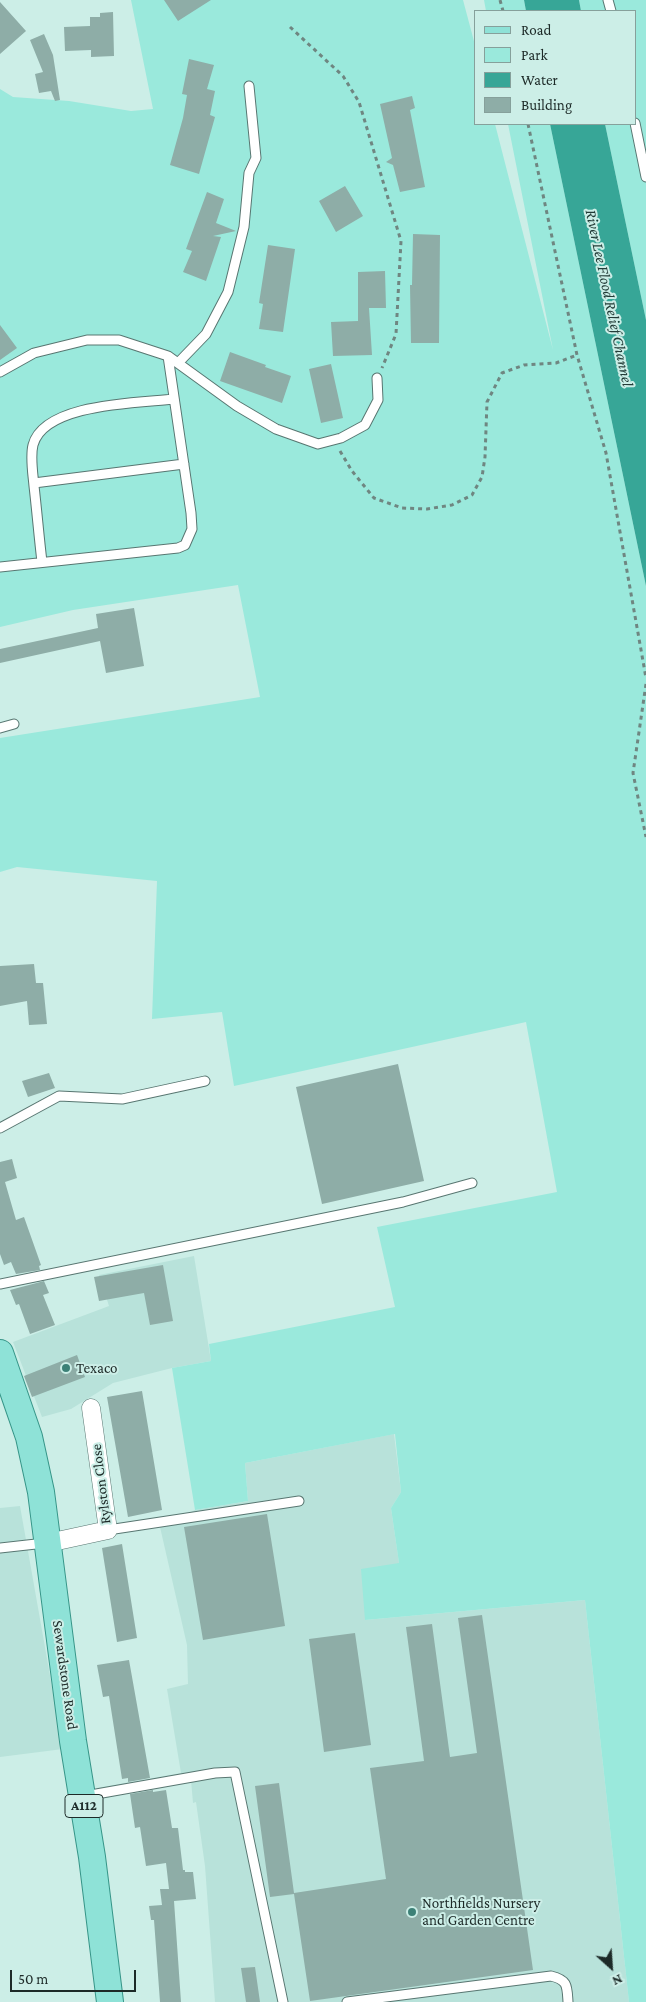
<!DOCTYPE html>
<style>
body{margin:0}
#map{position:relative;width:646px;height:2002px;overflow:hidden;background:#cceee7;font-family:"Crimson Pro",serif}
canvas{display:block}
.legend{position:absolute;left:474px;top:10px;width:162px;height:115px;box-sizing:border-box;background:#cceee7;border:1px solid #86a09b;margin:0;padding:6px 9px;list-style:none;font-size:15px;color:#1d2a28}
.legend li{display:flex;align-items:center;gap:10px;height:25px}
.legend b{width:25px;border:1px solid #86a09b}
.north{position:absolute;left:586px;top:1942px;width:50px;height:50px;-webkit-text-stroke:4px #cceee7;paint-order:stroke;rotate:154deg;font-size:14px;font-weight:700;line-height:20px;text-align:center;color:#1d2a28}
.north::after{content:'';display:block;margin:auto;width:18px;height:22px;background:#1d2a28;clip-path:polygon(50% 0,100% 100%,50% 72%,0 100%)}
.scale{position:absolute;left:10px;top:1970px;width:126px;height:22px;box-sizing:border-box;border:2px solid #1d2a28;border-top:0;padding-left:6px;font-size:15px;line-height:18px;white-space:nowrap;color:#1d2a28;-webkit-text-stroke:4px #cceee7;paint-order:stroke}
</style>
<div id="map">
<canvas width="646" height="2002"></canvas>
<ul class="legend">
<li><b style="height:6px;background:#8ee2d7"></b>Road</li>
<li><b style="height:14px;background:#9ae9dc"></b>Park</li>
<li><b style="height:14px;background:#37a697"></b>Water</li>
<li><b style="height:14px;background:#8eada7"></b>Building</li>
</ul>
<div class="north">N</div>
<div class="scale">50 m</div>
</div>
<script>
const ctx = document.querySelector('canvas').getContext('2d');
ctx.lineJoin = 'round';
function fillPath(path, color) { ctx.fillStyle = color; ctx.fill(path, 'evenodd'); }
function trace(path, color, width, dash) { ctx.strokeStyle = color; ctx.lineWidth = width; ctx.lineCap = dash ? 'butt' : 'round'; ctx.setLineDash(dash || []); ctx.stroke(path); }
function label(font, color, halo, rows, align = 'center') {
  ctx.font = font + ' "Crimson Pro",serif'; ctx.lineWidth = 4; ctx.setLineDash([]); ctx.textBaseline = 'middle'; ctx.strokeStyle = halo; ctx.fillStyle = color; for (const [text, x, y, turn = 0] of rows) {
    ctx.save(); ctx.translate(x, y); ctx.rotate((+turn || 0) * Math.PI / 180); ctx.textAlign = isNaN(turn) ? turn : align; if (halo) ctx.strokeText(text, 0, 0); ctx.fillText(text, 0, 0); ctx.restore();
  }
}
fillPath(new Path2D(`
 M194 1256 211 1361 172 1368 113 1383 71 1409 42 1417 13 1342 109 1306 99 1275Z
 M394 1434 401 1492 391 1508 399 1563 365 1620 585 1600 629 2002H215L205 1866 196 1802 193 1803 191 1780 101 1799 97 1788 181 1773 167 1689 188 1684 187 1645 160 1527 195 1510 248 1501 245 1463Z
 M20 1506 63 1749 0 1757V1508Z`), '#b8e2da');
fillPath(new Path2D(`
 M131 0H463L475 45V124H495L553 350 508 124H550L646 586V2002H629L585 1600 365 1620 361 1569 399 1563 391 1508 401 1492 395 1434 245 1463 248 1501 195 1510 172 1368 211 1361 209 1344 395 1307 377 1227 557 1192 526 1022 234 1086 222 1012 152 1019 157 881 17 867 0 872V738L260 697 238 585 73 610 0 627V89L13 97 69 101 131 111 153 109Z
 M484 0H524L526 11H486Z
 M579 0H646V320L605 124H635V11H581Z`), '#9ae9dc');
fillPath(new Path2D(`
 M524 0H579L581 11H526Z
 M550 124H605L646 320V586Z`), '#37a697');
fillPath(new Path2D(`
 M164 0H211L178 21Z
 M0 2 26 31 0 54Z
 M113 12 114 56 91 57V50L65 51 64 27 90 26V17H100V13Z
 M44 34 53 55 60 100 55 101 51 91 39 93 35 74 43 72 30 40Z
 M189 59 214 65 207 89 215 91 210 115 215 117 199 174 170 165 183 118 187 95 182 94Z
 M412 96 415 108 410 110 425 187 400 192 393 165 386 162 392 158 380 104Z
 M345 186 363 216 336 232 319 201Z
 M207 192 224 199 216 223 236 231 213 236 221 237 206 281 183 272 192 251 186 249Z
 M413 234 440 235 439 343H411L410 285H412Z
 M268 245 295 249 283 332 259 329 263 304 259 303Z
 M385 271 386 308H369L372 355 333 356 331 322 358 321V272Z
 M0 325 17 348 0 360Z
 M230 352 266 365 265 367 291 376 282 403 220 381Z
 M331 364 343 418 321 423 309 369Z
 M134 608 144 666 106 673 100 641 0 663V649L98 628 96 614Z
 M34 964 36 983H43L47 1024 29 1025 27 1001 0 1006V966Z
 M398 1064 424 1181 322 1204 296 1087Z
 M49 1073 55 1088 28 1097 22 1081Z
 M12 1159 17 1178 5 1182 16 1220 24 1217 41 1265 39 1266 40 1270 16 1274 11 1262 4 1265 0 1254V1162Z
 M163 1265 173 1321 150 1325 144 1293 99 1301 94 1277Z
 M44 1281 49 1293 43 1295 55 1325 30 1334 19 1304 16 1305 10 1290Z
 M77 1355 85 1377 32 1397 24 1376Z
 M142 1391 162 1510 128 1517 107 1397Z
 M267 1514 285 1626 203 1640 184 1527Z
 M122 1544 137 1638 117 1642 102 1548Z
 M482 1615 533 1970 310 2001 294 1894 270 1897 255 1786 279 1783 294 1893 386 1879 370 1768 424 1761 406 1627 432 1624 450 1757 477 1753 458 1618Z
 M355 1633 371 1745 324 1752 309 1639Z
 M129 1660 150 1778 128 1782V1778L122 1779 109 1696 103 1697 97 1665Z
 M153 1790V1792L166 1790 172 1828H178L183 1870H185V1872H193L196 1899 174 1901 181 2002H160L154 1920H151L149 1906 162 1905 160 1889H169L166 1863 146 1866 140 1827 135 1828 130 1794Z
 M255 1967 260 2002H246L241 1968Z`), '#8eada7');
const service = new Path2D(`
 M608 0 611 11
 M635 123 646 177
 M178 363 206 334 228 292 244 227 249 173 256 158 249 86
 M0 372 34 353 87 340H119L168 356 237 406 276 429 318 444 341 438 365 425 378 400 377 378
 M34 483 184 464
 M42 562C39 537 37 512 34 486 33 474 30 457 33 445 44 403 139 403 174 399
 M0 567 178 548 185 545 192 529 191 513 168 356
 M0 728 14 724
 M0 1128 59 1096 122 1099 205 1081
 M0 1284 403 1202 472 1183
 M108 1530 299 1501
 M0 1548 45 1543
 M85 1796 215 1773 235 1772 283 2002
 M347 2002 551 1976C568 1980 567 1986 568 2002`);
const minor = new Path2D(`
 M48 1543 108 1530 91 1408`);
const primary = new Path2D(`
 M0 1353 29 1437 41 1492 73 1741 92 1857 110 2002`);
trace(service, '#587671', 11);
trace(minor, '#587671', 19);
trace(primary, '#369588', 28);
trace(new Path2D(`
 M500 0 503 11
 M290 27 343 76 359 102 401 241 396 334 382 368
 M528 124 577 355 606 453 646 678
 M340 451 352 471 374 498 402 508 427 509 452 505 472 495 482 477 485 457 487 402 502 373 524 365 556 363 577 355
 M646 684 633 773 646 837`), '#6f8681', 3, [4, 4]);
trace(service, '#fff', 9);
trace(minor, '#fff', 18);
trace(primary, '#8ee2d7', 26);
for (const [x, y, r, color] of [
 [66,1368,5,"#3c8177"],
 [412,1912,5,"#3c8177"]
]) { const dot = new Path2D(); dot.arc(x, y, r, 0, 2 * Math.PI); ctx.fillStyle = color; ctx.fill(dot); trace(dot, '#cceee7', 2); }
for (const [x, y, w] of [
 [84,1806,38]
]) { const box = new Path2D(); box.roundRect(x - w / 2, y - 11.5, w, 23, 4); ctx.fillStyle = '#cceee7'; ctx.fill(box); trace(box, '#1d2a28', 1); }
label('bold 14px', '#1d2a28', null, [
 ["A112",84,1806]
]);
label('15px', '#1d2a28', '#cceee7', [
 ["Texaco",76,1368],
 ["Northfields Nursery",422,1903],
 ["and Garden Centre",422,1920]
], 'left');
label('15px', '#1d2a28', '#cceee7', [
 ["Rylston Close",101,1484,-97],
 ["Sewardstone Road",65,1675,82]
]);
label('italic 16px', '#223b37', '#cceee7', [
 ["River Lee Flood Relief Channel",609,298,78]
]);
</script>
